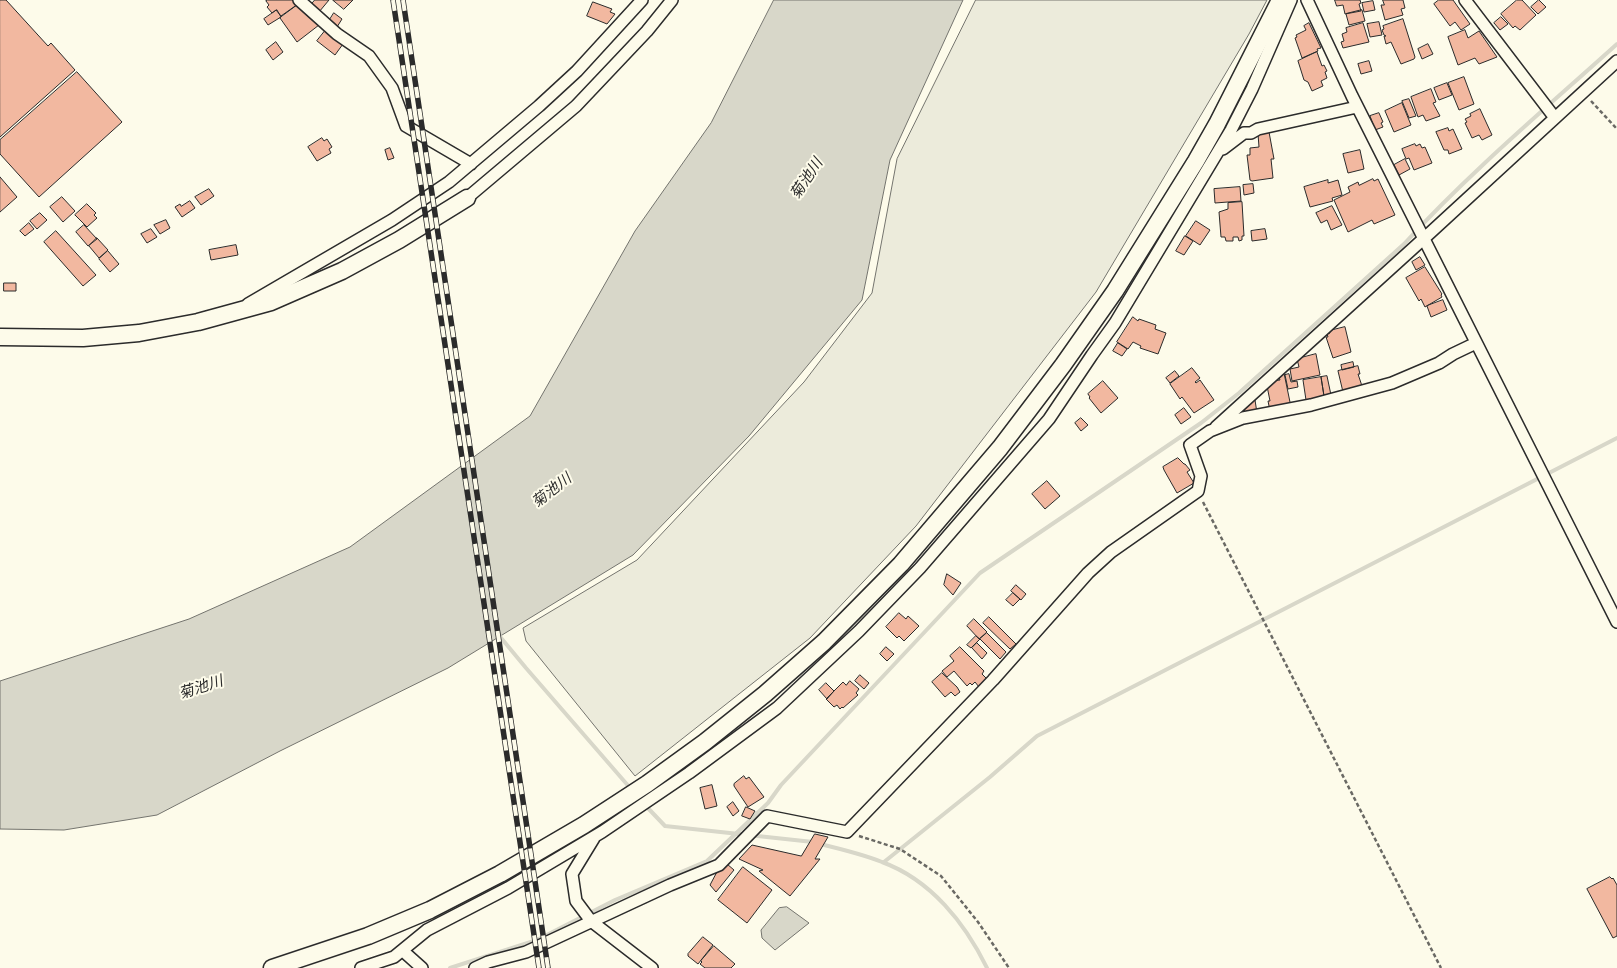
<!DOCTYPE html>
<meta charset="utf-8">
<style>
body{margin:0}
canvas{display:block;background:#fdfbea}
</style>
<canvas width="1617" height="968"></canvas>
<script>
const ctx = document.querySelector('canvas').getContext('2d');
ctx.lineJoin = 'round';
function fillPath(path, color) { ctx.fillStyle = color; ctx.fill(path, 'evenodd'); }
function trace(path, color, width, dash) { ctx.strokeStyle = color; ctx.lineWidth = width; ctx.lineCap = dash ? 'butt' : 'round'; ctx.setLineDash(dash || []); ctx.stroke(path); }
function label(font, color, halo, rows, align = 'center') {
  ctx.font = font + ' "Archivo Narrow","Noto Sans JP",sans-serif'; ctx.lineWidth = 4; ctx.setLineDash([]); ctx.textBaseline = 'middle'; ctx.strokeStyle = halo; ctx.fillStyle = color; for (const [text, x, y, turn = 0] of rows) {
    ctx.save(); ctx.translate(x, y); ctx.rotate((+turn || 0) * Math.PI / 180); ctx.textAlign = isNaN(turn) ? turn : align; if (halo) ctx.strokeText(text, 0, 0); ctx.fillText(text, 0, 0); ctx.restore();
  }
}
const green = new Path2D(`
 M976 0H1267L1249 34 1096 292 916 526 810 638 635 776 526 641 523 628 637 560 804 382 872 293 897 159Z`);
fillPath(green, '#ecebdb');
trace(green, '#74746e', 1);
const water = new Path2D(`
 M774 0H963L890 160 862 300 749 436 633 555 448 668 280 751 157 815 64 830 0 829V681L189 619 350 547 530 416 635 231 711 123Z
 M787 907 809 923 775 950 762 938 761 930 779 908Z`);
fillPath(water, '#d8d7c9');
trace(water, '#74746e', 1);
trace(new Path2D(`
 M497 633 526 668 631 789
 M645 805 665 826 813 842
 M820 844C841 849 862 854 882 862 931 880 965 923 987 968
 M884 862 990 777 1037 736 1617 438
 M450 968 537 940 615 900 707 861 768 803 781 785 980 573 1201 423 1239 393 1404 244C1470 172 1545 109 1617 44`), '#d8d7c9', 4);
const building = new Path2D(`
 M0 0H6L48 46 51 43 75 70 0 137Z
 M268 0H295L298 4 281 16 276 10 272 13 267 7 269 5 266 1Z
 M315 0H329L319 12 311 5Z
 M333 0H353L344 9Z
 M1335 0H1360L1361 3 1359 4 1361 11 1345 14 1343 5 1337 6Z
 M1383 0H1403L1405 8 1401 9 1403 15 1385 20 1381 5H1384Z
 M1439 0H1453L1470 24 1461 30 1455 22 1450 26 1434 4Z
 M1517 0H1522L1536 15 1520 30 1515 26 1513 28 1501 14Z
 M1539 0 1546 7 1538 14 1531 7Z
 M1373 1 1375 10 1364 12 1362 3Z
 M593 2 612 9 610 12 615 14 607 24 587 16Z
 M299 4 306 15 319 25 297 42 280 18Z
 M277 10 281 17 268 25 264 19Z
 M1362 10 1365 21 1349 25 1346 14Z
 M334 13 342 19 337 27 329 21Z
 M1501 17 1508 24 1500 30 1494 23Z
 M1403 19 1415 57 1414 59 1401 64 1391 42 1386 44 1384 36H1386L1384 35 1382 30 1384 29 1383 26Z
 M1379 22 1382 35 1370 37 1367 24Z
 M1309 23 1321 48 1317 49 1318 51 1302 58 1295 38 1297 37 1296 35 1306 30 1304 26Z
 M1363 23 1369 42 1343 48 1341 42 1344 41 1342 34 1347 32 1346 28Z
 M1465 30 1468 38 1479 31 1497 57 1479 64 1475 58 1458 65 1448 37Z
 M325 31 343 44 335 55 317 41Z
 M276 42 283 52 273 60 266 50Z
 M1428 44 1433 54 1422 59 1418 49Z
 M1317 52 1322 66 1324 65 1327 71 1325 72 1327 78 1321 81 1323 86 1312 91 1308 82 1304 80 1298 61Z
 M1369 61 1372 71 1361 74 1358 64Z
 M77 72 122 122 39 197 0 154V140Z
 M1464 77 1474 104 1459 110 1448 83Z
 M1447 83 1452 95 1439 100 1434 88Z
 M1431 89 1436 102 1433 103 1440 116 1426 121 1423 115 1418 117 1411 97Z
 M1409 99 1416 116 1409 118 1402 101Z
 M1402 103 1411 125 1394 132 1385 111Z
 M1480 109 1492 135 1482 140 1479 135 1472 138 1465 123 1467 122 1465 119 1471 116 1470 114Z
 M1379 113 1383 122 1381 123 1383 127 1375 130 1370 116Z
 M1448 128 1449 131 1453 129 1462 149 1449 154 1448 150H1444L1436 132Z
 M1269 132 1274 159H1271L1273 178 1252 181 1250 180 1247 155H1250V148L1259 147 1258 134Z
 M322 138 324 141 327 139 332 147 329 149 331 153 317 161 308 147Z
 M1415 144 1416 146 1420 144 1422 148 1425 147 1432 163 1414 170 1409 158 1406 159 1402 149Z
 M390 148 394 158 388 160 385 150Z
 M1360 150 1364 169 1348 173 1343 154Z
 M1405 159 1410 169 1399 175 1394 165Z
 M0 177 17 197 0 212Z
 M1373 179 1374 181 1378 179 1395 215 1374 224 1372 220 1348 232 1334 200 1350 192 1348 187 1358 182 1359 185Z
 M1328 180V183L1338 180 1342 195 1332 198 1333 201 1310 207 1304 187Z
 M1253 184 1254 193 1244 195 1243 185Z
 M1240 187 1241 201 1215 203 1214 189Z
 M209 189 214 196 201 205 195 197Z
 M62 197 75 211 63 222 50 207Z
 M190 201 195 208 182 217 175 207 180 204 181 206Z
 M1242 202 1244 236H1242V240L1239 241 1238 237H1233V241H1226L1225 237H1221L1219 212 1228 209V203Z
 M87 204 96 213 94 215 97 218 87 227 75 215Z
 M1332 206 1342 225 1331 230 1327 220 1321 223 1316 213Z
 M40 213 47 220 37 229 30 221Z
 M166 220 170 228 160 234 154 225Z
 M1196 221 1210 230 1200 245 1186 236Z
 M29 223 34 229 25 236 20 231Z
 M84 225 97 239 88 246 76 232Z
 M151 229 157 237 147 243 141 234Z
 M1265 229 1267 239 1252 241 1251 231Z
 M56 231 96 275 83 286 44 242Z
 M1185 236 1193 241 1184 255 1176 251Z
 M97 238 108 250 99 258 89 246Z
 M236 245 238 255 211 260 209 250Z
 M108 251 119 264 110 272 99 259Z
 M1420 257 1425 265 1416 270 1412 262Z
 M1425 267 1442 294 1441 295 1442 297 1425 307 1421 299 1419 301 1406 278Z
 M4 283H16V291H4Z
 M1443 300 1447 310 1431 317 1427 306Z
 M1133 317 1138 321 1139 319 1156 325 1155 329 1166 333 1158 354 1140 348 1141 346 1133 342 1128 349 1117 342Z
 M1345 327 1351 352 1333 358 1326 337H1328L1327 334 1330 333 1329 331Z
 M1118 343 1127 349 1122 356 1113 351Z
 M1316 354 1320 375 1292 381 1290 369 1299 367 1297 359Z
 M1353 362 1354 367 1342 370 1341 365Z
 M1358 366 1360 374H1358L1364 392H1343L1338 371Z
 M1192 368 1200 378 1195 382 1196 383 1200 380 1214 400 1194 413 1182 397 1180 399 1170 384Z
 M1175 371 1179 376 1170 383 1166 378Z
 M1284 373 1291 407 1270 411 1268 401H1270L1267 386 1271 385V381L1280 380 1278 374Z
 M1289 374 1291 382 1297 381 1298 387 1288 389 1285 375Z
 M1327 376 1331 395 1324 396 1321 377Z
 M1321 377 1324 396H1321V400L1312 402V399L1306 400 1303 380Z
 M1103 381 1118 398 1101 413 1089 398 1090 397 1088 394Z
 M1255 400 1257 413 1243 416V408Z
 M1184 408 1191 417 1181 424 1175 415Z
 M1081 418 1088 425 1081 431 1075 423Z
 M1178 458 1184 464H1185L1190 470 1187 472 1194 483 1177 493 1164 470 1163 467Z
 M1047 481 1060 496 1045 509 1032 494Z
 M947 574 961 583 953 595 944 585Z
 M1016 585 1026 594 1021 600 1011 591Z
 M1013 593 1020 599 1013 606 1006 600Z
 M899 613 906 619 908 616 919 626 904 641 899 636 897 638 886 627Z
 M989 617 1016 644 1010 649 983 623Z
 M974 619 987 632 979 639 967 626Z
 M987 633 1006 652 1000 659 980 639Z
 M976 636 980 639 971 648 967 645Z
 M977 643 987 653 982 659 972 648Z
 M886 647 894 654 887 661 880 654Z
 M960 647 984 671 982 674 987 679 979 687 975 682 972 685 970 683 967 686 954 671 947 677 942 671 954 661 950 656Z
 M942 673 957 687 960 692 955 696 951 692 945 697 932 682Z
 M860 675 869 683 864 689 855 681Z
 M850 681 859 689 856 693 858 695 843 708 842 707 840 709 837 705 834 707 826 699 843 682 846 685Z
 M826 683 834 691 827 699 819 690Z
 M744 776 746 779 749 777 764 797 748 807 734 786V784Z
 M712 785 717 806 705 809 700 788Z
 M733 802 739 811 733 816 727 807Z
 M746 807 755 811 750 819 742 816Z
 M815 834 828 837 815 859H820L790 896 759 871 763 870 739 859 752 845 801 856Z
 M727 864 734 870 716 892 710 885 718 870Z
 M743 867 772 890 747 923 718 900Z
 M1610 877 1612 879 1613 878 1617 885V936L1613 938 1587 889Z
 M703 937 713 945 698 964 688 956V954Z
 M714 946 735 964 731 968H705L700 964 702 962 701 961Z`);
fillPath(building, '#f2b8a0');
trace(building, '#2b2b2b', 1);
const street = new Path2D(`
 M299 0 337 34 369 56 392 88 406 126 471 164
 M1307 0 1352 96 1617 622
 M1465 0 1555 118
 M1223 149 1244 133H1251L1258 129 1357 107
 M467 198 576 106 647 31 672 0
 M248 304 392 220 449 182 539 106 577 71 642 0
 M1216 427 1431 232 1617 61
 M594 838 572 874 576 901 591 921 652 968
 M403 951 422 968
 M361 968 394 957 427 930 508 888 602 832 689 773 777 708 859 631 920 568 1049 419 1092 355 1115 323 1231 130 1252 89 1291 0
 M475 968 488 962 526 952 670 885 719 865 767 816 847 832 993 680 1088 573 1111 552 1198 491 1201 476 1190 445 1210 431 1243 418 1311 405 1392 383 1439 363 1453 354 1476 343`);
const secondary = new Path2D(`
 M0 337 83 338 139 333 198 322 271 302 342 271 399 240 467 198
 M272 968 368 936 430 910 500 874 584 825 647 784 705 742 765 694 824 642 901 564 1000 448 1063 365 1115 291 1196 161 1217 124 1280 0`);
trace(street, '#2b2b2b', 14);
trace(secondary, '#2b2b2b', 19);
trace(new Path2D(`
 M1591 101 1617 129
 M1203 502 1441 968
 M859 836 900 849 941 876 978 922 1009 968`), '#6a6964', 2.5, [4, 2.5]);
trace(street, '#fdfbea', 11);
trace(secondary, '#fdfbea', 16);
const rail = new Path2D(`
 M393 0 539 968
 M403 0 548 968`);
trace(rail, '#2b2b2b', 5.5);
trace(rail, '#fdfbea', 4, [11]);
label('italic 15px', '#2b2b2b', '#fdfbea', [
 ["菊池川",807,179,-56],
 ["菊池川",552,491,-38],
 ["菊池川",201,688,-18]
]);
</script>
